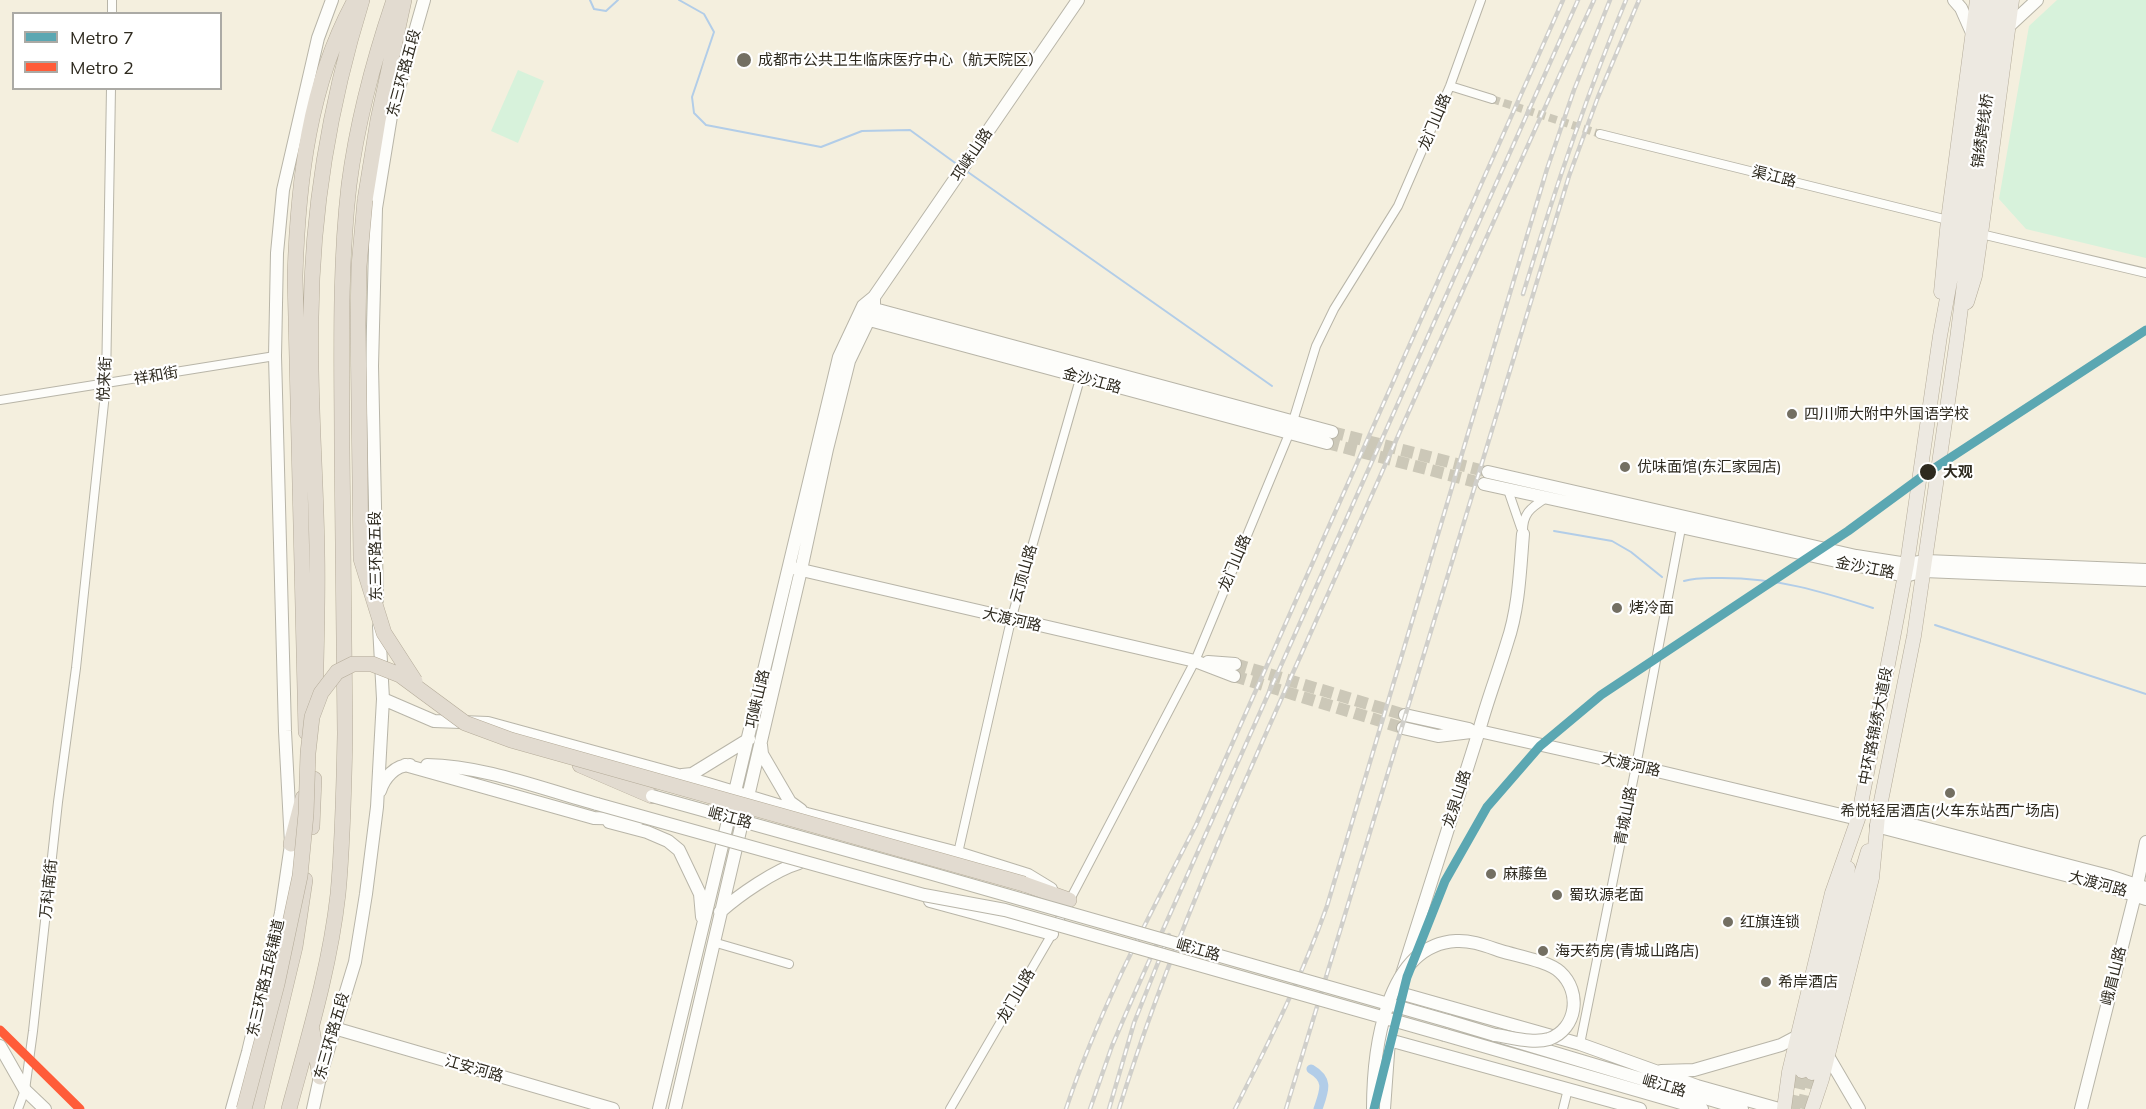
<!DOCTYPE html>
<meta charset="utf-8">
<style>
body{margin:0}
#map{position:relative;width:2146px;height:1109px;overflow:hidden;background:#f4efde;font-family:Mulish,sans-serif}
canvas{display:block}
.legend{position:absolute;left:12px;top:12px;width:210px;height:78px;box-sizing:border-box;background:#fff;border:2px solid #abaaa5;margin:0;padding:8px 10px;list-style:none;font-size:18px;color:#2e2a1f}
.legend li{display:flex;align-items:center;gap:12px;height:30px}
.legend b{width:30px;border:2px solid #abaaa5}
</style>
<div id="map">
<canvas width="2146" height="1109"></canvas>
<ul class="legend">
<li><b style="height:8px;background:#5ba7b2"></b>Metro 7</li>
<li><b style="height:8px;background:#ff5c39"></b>Metro 2</li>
</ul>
</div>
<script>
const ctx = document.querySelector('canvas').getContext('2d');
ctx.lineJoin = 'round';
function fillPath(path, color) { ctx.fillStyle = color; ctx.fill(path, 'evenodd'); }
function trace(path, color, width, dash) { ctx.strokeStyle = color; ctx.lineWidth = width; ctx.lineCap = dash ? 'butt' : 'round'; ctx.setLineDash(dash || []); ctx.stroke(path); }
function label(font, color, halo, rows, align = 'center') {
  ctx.font = font + ' Mulish,"Noto Sans SC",sans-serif'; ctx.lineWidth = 4.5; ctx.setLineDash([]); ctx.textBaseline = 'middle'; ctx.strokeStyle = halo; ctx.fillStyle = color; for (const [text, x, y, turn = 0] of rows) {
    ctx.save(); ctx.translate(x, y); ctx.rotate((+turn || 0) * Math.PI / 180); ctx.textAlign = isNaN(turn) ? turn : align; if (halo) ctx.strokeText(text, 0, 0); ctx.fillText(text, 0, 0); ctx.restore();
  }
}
fillPath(new Path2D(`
 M2057 0H2146V258L2026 229 1999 199 2029 26Z
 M518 70 544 81 518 143 491 131Z`), '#d7f2db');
trace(new Path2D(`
 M590 0 594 9 606 11 618 0
 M679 0 704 14 714 32 692 97 694 113 706 125 821 147 862 131 910 130 958 165
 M965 170 1272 386
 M1554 531 1612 541 1631 552 1662 577
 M1684 581C1697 577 1709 578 1722 578 1778 578 1820 591 1873 608
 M1935 625 2146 694`), '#b2cde8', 2);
trace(new Path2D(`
 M1311 1069C1330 1080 1324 1091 1318 1109`), '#b2cde8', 9);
trace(new Path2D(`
 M1492 99 1600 134`), '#ccc8b8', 8, [8, 4]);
trace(new Path2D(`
 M1332 432 1488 472
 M1327 443 1484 484
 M1235 664 1405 715
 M1234 676 1403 728`), '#ccc8b8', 12, [12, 6]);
trace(new Path2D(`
 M1793 1109 1802 1071
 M1803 1109 1812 1073`), '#ccc8b8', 14, [14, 7]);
const street = new Path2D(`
 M112 14V0
 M1450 86 1492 99
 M1600 134 1948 220
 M1981 234 2146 273
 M0 400 275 356
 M1508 490 1521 528
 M1523 534C1522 514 1530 508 1546 498
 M958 853 1011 620 1082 372
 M713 942 789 964
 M1580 1044 1636 766 1682 523
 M18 1109 25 1090 33 1031 58 802 76 668 106 384 111 88
 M950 1109 1052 934 1195 661 1289 434 1316 346 1334 309 1398 206 1450 86 1481 0
 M1563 1109 1568 1089`);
const secondary = new Path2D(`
 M1954 0 1961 8 1973 35
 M2010 25 2037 0
 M867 307 1332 432
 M862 318 1327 443
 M1488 472 1856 556 1907 564 1926 561 2146 570
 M1484 484 1905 576 1924 571 2146 580
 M793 568 1195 661 1234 676
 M377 600 372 366 376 208 391 116 424 0
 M1208 662 1235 664
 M383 699 434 721 488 723 678 775 807 814 958 853 1028 875 1051 889
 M1405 715 1469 729
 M1403 728 1438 736 1479 731 1636 766 1858 819
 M761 745 762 754 790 802 801 810
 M405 765 594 818 639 819
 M427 765C485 766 542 789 597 804
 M682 775 692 774 749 739
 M380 791C384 778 395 765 410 765
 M1878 816 2109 876 2146 888
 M609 822 647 832 668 841 679 850 700 894 702 917
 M1876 826 2104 885 2146 899
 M930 901 1052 934
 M720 912C739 895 775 870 799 863
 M1402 974 1479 731C1487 701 1498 673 1507 643 1519 608 1520 570 1523 534
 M1396 992 1580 1044 1697 1086 1779 1109
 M1448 1021 1742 1109
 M334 1028 613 1109
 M1445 1035 1702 1109
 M1389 1040 1640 1109
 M0 1046 25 1090 45 1109
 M1828 1056 1859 1109
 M1661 1071 1694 1070 1781 1045 1798 1036
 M232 1109 248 1052 281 913 291 844 285 731 275 356 277 253 283 190 318 38 332 0
 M313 1109 320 1077 355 962 366 894 377 807 383 699 379 626
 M659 1109 839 357 863 306 874 297 1078 0
 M675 1109 801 570 827 449 849 361 874 309V297
 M1384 1109 1389 1040 1396 997
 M2081 1109 2135 895 2146 842`);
const primary = new Path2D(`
 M1941 292 1948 220 1977 0
 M1967 302 1975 276 1981 234 2012 0
 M1802 1071 1848 868
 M1812 1073 1859 881 1868 851
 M1784 1109 1789 1072 1832 893 1858 819 1894 633 1907 564 1940 336 1954 260 1988 0
 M1812 1109 1822 1079 1872 878 1878 816 1914 636 1957 339 2000 0`);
const highway = new Path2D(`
 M365 200 378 120 404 0
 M315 707C316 656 318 604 317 553 316 474 309 395 311 317 312 209 330 103 362 0
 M306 732 295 276C298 181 309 84 355 0
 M580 765 652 796
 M312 827 314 779
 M291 844 303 798
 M1024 884 1069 900
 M312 1030 320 1077
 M256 1109 295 947 305 880
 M289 1109C308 1039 330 967 338 894 343 841 344 787 345 734 344 639 343 543 342 448 342 360 339 272 349 185 357 123 374 59 394 0`);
trace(street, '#b8b5a8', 10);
trace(secondary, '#b8b5a8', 14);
trace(primary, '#b4ab99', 15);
trace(highway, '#b4ab99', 16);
trace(street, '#fdfdfa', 8);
trace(secondary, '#fdfdfa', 12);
trace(primary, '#ede9e1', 14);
trace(highway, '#e2dbd0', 15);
const rail = new Path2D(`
 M1523 294C1553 195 1586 96 1626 0
 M1066 1109C1099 1010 1148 918 1196 825L1563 0
 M1090 1109 1112 1046 1133 997 1578 0
 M1109 1109 1134 1023 1169 935
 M1119 1109C1173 935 1250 770 1324 603 1413 402 1502 200 1594 0
 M1235 1109C1269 1042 1302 977 1327 906L1547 169 1574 90 1610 0
 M1286 1109 1569 176 1598 97 1639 0`);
trace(rail, '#d0cfca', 4.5);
trace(rail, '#fff', 2, [7]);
const secondaryBridge = new Path2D(`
 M652 796 929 873 1448 1021
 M597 804 924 895 1005 910 1445 1035
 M1373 1109C1373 1054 1384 945 1456 941 1471 940 1486 946 1501 951 1517 956 1548 961 1560 972 1582 992 1577 1029 1549 1039 1533 1044 1511 1037 1495 1035`);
const highwayBridge = new Path2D(`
 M365 200 359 266 358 324 361 559 384 633 415 681
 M244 1109 277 984 300 876 306 814 308 753 312 717 321 693 337 672 353 664H372L400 675 465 723 511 740 1024 884`);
trace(secondaryBridge, '#b8b5a8', 14, []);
trace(highwayBridge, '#b4ab99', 16, []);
trace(secondaryBridge, '#fdfdfa', 12);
trace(highwayBridge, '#e2dbd0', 15);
trace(new Path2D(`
 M1374 1109 1407 977 1445 881 1487 807 1540 746 1601 695 1848 531 1927 473 2146 330`), '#5ba7b2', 9);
trace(new Path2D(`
 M0 1030 80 1109`), '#ff5c39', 9);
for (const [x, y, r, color] of [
 [744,60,8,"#736f62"],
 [1792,414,6,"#736f62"],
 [1625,467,6,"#736f62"],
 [1928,472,9,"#2e2a1f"],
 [1617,608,6,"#736f62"],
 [1950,793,6,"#736f62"],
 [1491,874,6,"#736f62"],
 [1557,895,6,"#736f62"],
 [1728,922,6,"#736f62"],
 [1543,951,6,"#736f62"],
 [1766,982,6,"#736f62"]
]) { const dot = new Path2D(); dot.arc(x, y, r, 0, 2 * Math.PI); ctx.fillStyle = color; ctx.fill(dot); trace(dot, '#fff', 2); }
label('15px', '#2e2a1f', '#fff', [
 ["成都市公共卫生临床医疗中心（航天院区）",758,60],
 ["四川师大附中外国语学校",1804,414],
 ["优味面馆(东汇家园店)",1637,467],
 ["烤冷面",1629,608],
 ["希悦轻居酒店(火车东站西广场店)",1950,811,"center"],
 ["麻藤鱼",1503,874],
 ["蜀玖源老面",1569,895],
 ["红旗连锁",1740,922],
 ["海天药房(青城山路店)",1555,951],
 ["希岸酒店",1778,982]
], 'left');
label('15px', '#2e2a1f', '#fff', [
 ["东三环路五段",404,73,-75],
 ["龙门山路",1435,122,-67],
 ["锦绣跨线桥",1983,131,-82],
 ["邛崃山路",972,155,-56],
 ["渠江路",1774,177,14],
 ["祥和街",156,376,-10],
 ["悦来街",105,379,-87],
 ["金沙江路",1092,381,15],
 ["东三环路五段",376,556,-91],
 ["龙门山路",1235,563,-67],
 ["金沙江路",1865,568,11],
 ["云顶山路",1024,574,-74],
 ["大渡河路",1012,620,13],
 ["邛崃山路",758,699,-77],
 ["中环路锦绣大道段",1876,726,-79],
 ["大渡河路",1631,765,13],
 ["龙泉山路",1457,799,-72],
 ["青城山路",1626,816,-79],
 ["岷江路",730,818,15],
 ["大渡河路",2098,884,15],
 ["万科南街",49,889,-84],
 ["岷江路",1198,950,16],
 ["峨眉山路",2114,976,-76],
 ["东三环路五段辅道",266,978,-77],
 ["龙门山路",1016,996,-60],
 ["东三环路五段",332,1036,-74],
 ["江安河路",474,1069,16],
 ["岷江路",1664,1086,16]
]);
label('bold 15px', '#2e2a1f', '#fff', [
 ["大观",1943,472]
], 'left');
</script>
